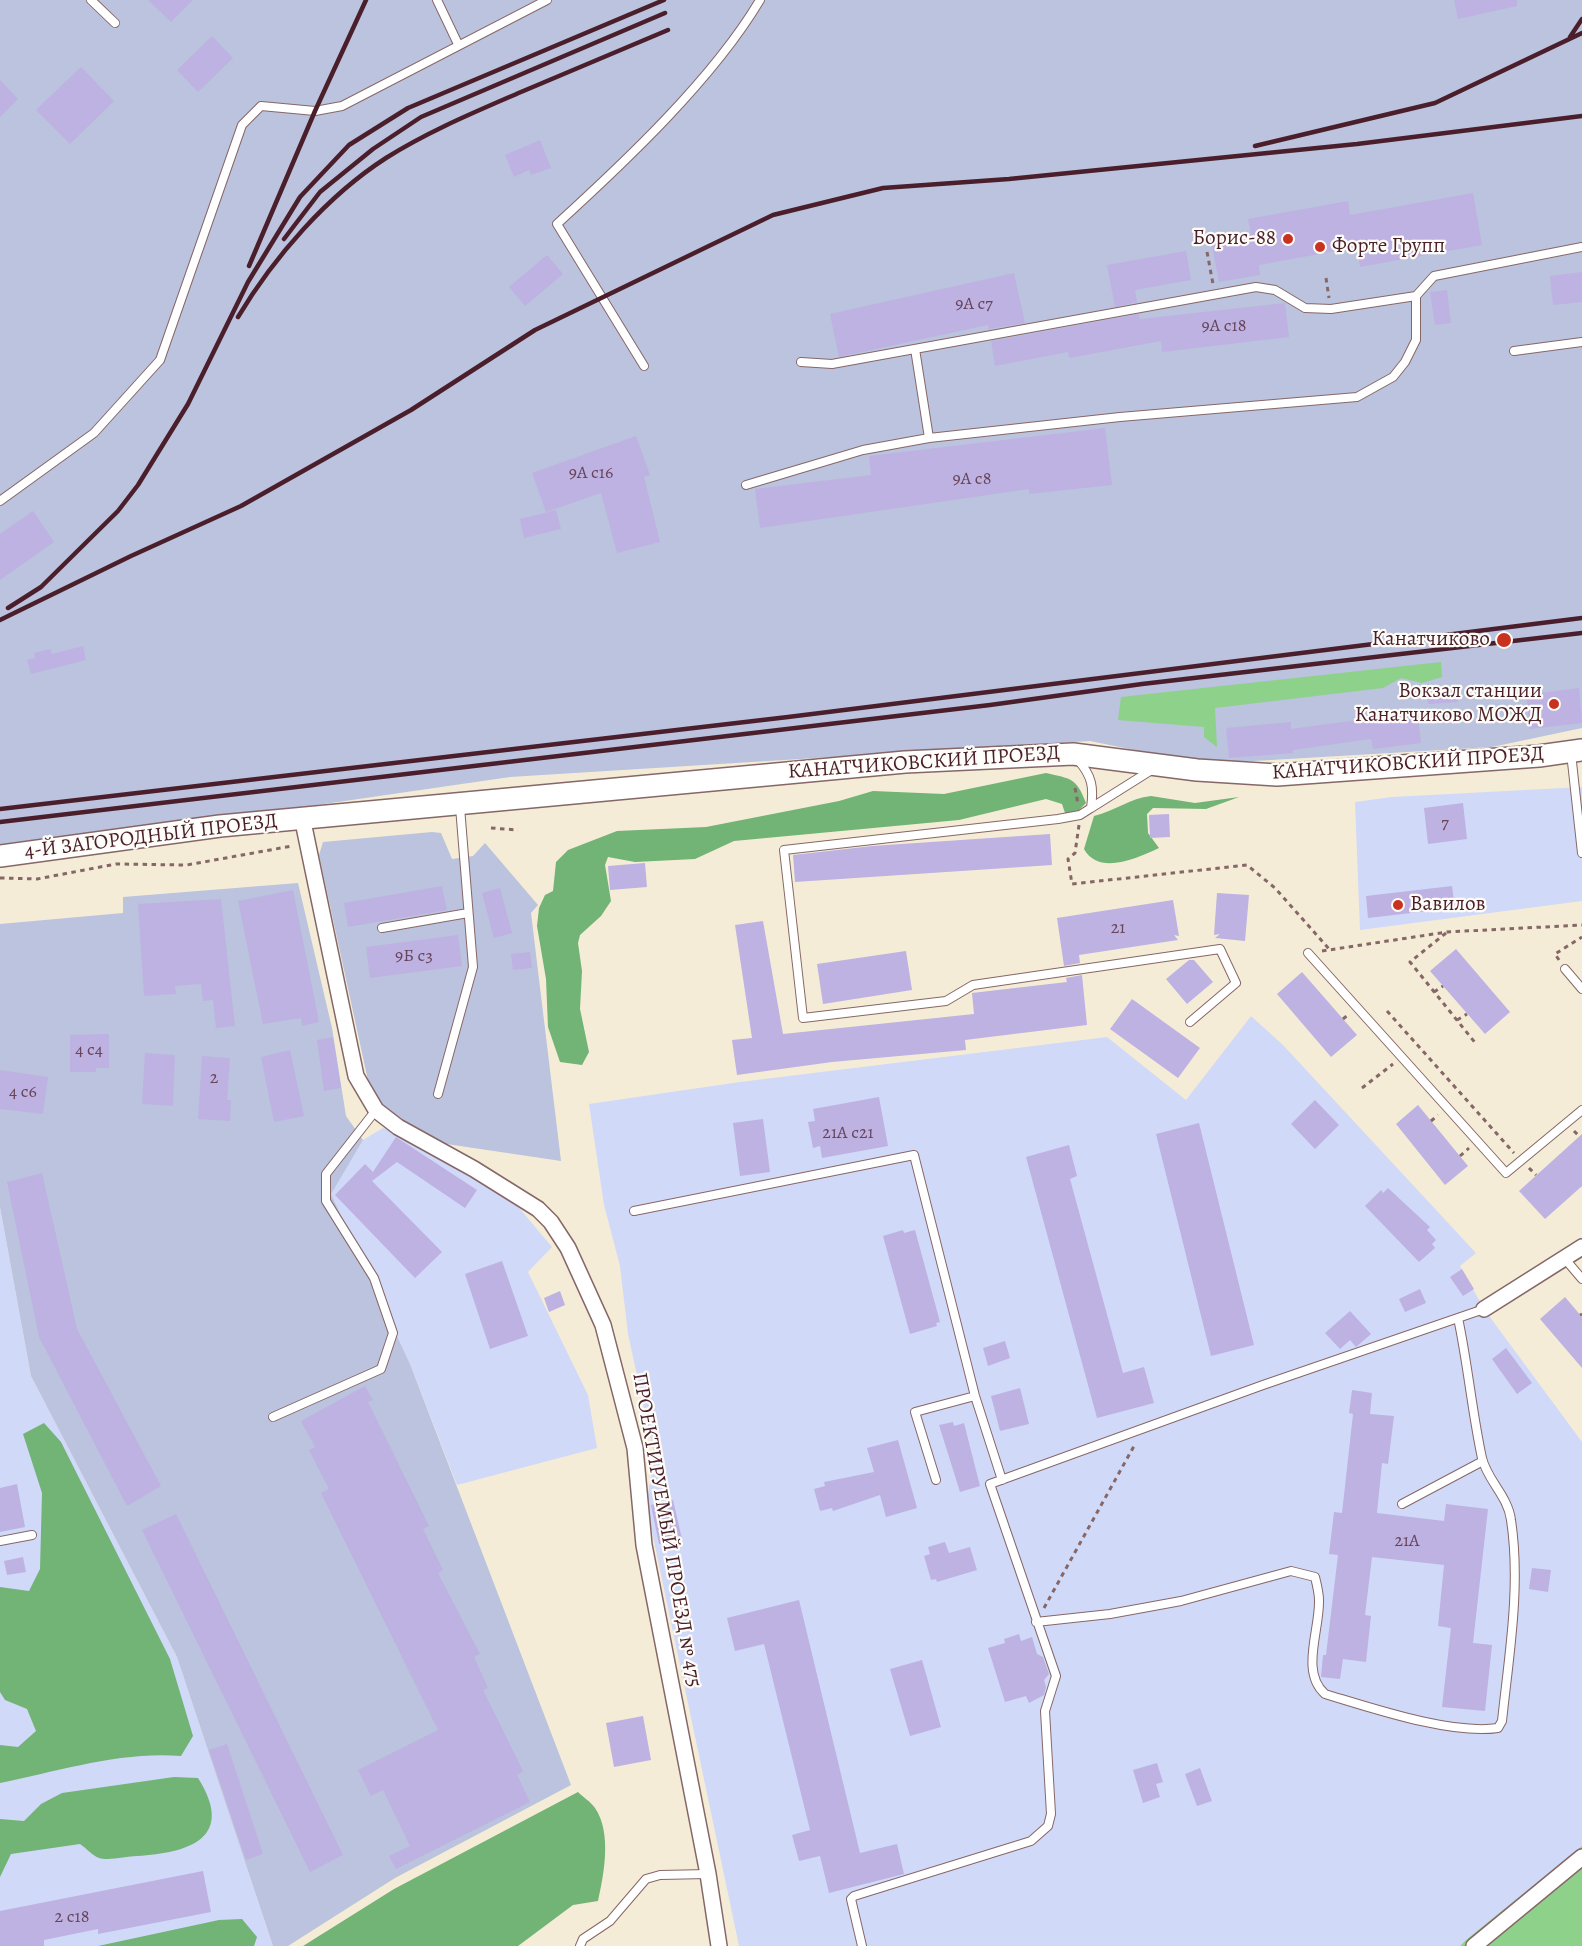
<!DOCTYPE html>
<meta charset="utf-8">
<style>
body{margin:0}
canvas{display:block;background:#f4ecd6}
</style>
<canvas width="1582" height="1946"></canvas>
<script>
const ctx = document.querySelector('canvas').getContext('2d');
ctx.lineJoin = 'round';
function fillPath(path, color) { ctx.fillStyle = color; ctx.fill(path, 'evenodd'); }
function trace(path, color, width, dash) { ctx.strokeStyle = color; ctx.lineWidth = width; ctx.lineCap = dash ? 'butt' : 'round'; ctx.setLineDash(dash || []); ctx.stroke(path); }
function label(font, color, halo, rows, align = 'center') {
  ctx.font = font + ' Alegreya,serif'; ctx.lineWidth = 4.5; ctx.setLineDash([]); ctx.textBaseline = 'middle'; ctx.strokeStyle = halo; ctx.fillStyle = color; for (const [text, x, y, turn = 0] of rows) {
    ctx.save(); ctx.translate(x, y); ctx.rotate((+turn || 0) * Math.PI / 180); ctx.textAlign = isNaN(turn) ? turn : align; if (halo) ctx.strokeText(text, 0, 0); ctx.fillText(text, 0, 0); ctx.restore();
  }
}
fillPath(new Path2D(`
 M1582 787V901L1360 930 1355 802 1392 797Z
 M1251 1016 1283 1045 1476 1253 1460 1266 1484 1309 1582 1442V1846L1460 1946H739L646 1503 655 1458 628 1334 620 1266 604 1205 589 1104 740 1082 1107 1037 1186 1100Z
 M383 1128 392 1130 515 1203 552 1247 528 1272 588 1395 597 1448 457 1485 410 1364 330 1193 363 1140Z
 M0 1207 31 1376 177 1657 273 1946H0Z`), '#d1d9f9');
fillPath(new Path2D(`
 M0 0H1582V728L1492 747 1203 764 1090 741 510 777 0 851Z
 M432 832 441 833 452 859 473 856 485 843 538 905 531 913 561 1161 440 1143 384 1108 369 1085 319 855 323 842Z
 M298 883 332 1028 346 1116 363 1140 331 1194 410 1364 571 1785 395 1878 288 1946H273L177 1657 31 1376 0 1207V924L123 913V897Z`), '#bbc3de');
fillPath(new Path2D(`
 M1441 662 1442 677 1422 683 1401 678 1383 688 1215 708 1217 747 1204 737V727L1118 720 1121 697Z
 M1582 1846V1946H1460L1466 1940Z`), '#8ed18a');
fillPath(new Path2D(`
 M1046 773C1071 779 1076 777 1086 803L1073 816 1065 813 1062 804 1046 799 959 820 734 841 695 859 635 862 608 857 605 865 611 901 601 916 580 935 578 943 582 971 580 1009 589 1052 582 1065 560 1062 548 1027 546 979 537 926 539 908 545 895 553 891 556 862 568 850 617 831 706 827 839 801 873 791 944 794Z
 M1151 796 1195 803 1239 797 1206 809 1153 808 1147 814 1148 833 1159 848C1137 858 1099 876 1084 849L1094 816C1115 811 1130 798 1151 796Z
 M44 1423 61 1442 170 1659 193 1736 181 1756C121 1751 59 1771 0 1783V1745L18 1747 36 1731 27 1709 5 1700 0 1692V1587L29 1591 40 1569 42 1493 23 1434Z
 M174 1777 198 1778C236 1838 189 1853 137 1856 127 1856 109 1861 99 1858 93 1856 86 1848 80 1844L11 1854 0 1877V1819L24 1821 41 1804 62 1793Z
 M578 1792C583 1797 591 1802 595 1808 612 1833 604 1874 598 1901L573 1905 518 1946H303L394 1889Z
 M242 1919 257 1937 254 1946H98L219 1920Z`), '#72b376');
fillPath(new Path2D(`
 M148 0H193L171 22Z
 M1454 0H1517V6L1458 19Z
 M212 36 233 58 198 92 177 70Z
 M81 67 114 101 70 144 36 110Z
 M0 80 18 99 0 117Z
 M540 140 551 168 531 175 529 170 514 177 505 155Z
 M1473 193 1482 245 1360 267 1357 247 1259 265 1260 275 1219 282 1211 241 1251 234 1248 219 1348 201 1350 215Z
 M1186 251 1191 280 1135 290 1137 302 1115 307 1107 265Z
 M547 255 563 274 525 306 509 287Z
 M1582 272V302L1553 305 1550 276Z
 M1014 273 1025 323 989 329 988 325 839 357 830 314Z
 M1447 290 1451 323 1435 325 1430 292Z
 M1285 303 1289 337 1162 352 1161 341 1069 358 1068 352 995 366 991 341 1139 314 1140 319Z
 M1105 428 1112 485 1029 494V489L760 528 755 489 871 475 869 456Z
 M636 436 650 475 644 477 660 542 617 553 601 493 546 512 532 473Z
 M556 510 561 529 524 538 520 519Z
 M33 511 54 542 0 580V534Z
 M83 646 86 660 31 674 27 660 35 658 34 653 50 649 52 654Z
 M1457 687 1458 702 1428 704 1427 690Z
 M1579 688 1582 723 1530 729 1526 695Z
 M1417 712 1421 743 1373 749 1371 739 1293 750V753L1229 758 1226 728 1291 722V729Z
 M1463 803 1467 839 1428 844 1424 808Z
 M1169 814 1170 837 1150 838 1149 815Z
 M1050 834 1052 865 795 882 793 855 872 846Z
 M645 863 647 887 610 890 608 866Z
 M442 886 447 910 348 927 344 903Z
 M1452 886 1455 908 1368 918 1366 896Z
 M500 888 512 933 494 938 482 893Z
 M293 890 319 1022 302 1026 301 1018 263 1024 238 901Z
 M1217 893 1249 895 1245 941 1215 938 1220 934 1214 935Z
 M221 899 235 1026 216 1028 213 1000 203 1001 201 984 175 986 176 994 144 996 138 904Z
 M1173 900 1179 936 1174 935 1178 940 1079 955 1080 963 1064 966 1057 918Z
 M763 921 783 1034 974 1014 972 993 1067 982 1066 978 1082 975 1087 1025 965 1040 966 1050 832 1062 737 1075 732 1040 752 1038 735 925Z
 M458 935 462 966 370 978 366 947Z
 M1456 949 1510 1012 1485 1034 1430 971Z
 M906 951 912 990 823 1004 817 964Z
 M530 952 532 968 513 970 511 954Z
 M1189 960H1194L1213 982 1187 1004 1166 979Z
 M1302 972 1357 1035 1331 1057 1277 994Z
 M1132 999 1200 1048 1178 1078 1110 1029Z
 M109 1034V1068H96V1072H70V1035Z
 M333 1037 341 1088 324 1091 317 1040Z
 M290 1050 304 1116 274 1122 261 1057Z
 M145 1053 175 1055 173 1106 142 1104Z
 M202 1056 230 1058 227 1100H231L230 1121 198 1119Z
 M0 1070 48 1077 43 1114 0 1109Z
 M879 1097 888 1146 822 1158 820 1146 813 1148 808 1122 815 1121 813 1109Z
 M1315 1100 1339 1125 1315 1149 1291 1124Z
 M1418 1105 1468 1166 1445 1185 1396 1124Z
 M763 1119 770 1172 740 1176 733 1123Z
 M1199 1123 1254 1345 1211 1356 1156 1134Z
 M1582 1134V1186L1545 1219 1519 1191Z
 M396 1137 477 1190 465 1208 397 1162 372 1181 442 1252 415 1278 335 1195 365 1164 373 1172Z
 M1069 1145 1077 1176 1070 1179 1123 1373 1144 1367 1154 1403 1097 1418 1026 1157Z
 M42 1173 77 1329 161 1486 127 1506 39 1337 7 1182Z
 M1388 1188 1430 1227 1427 1230 1436 1240 1432 1244 1435 1248 1419 1262 1365 1206 1381 1190 1383 1193Z
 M903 1230 904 1233 915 1230 940 1322 936 1323 937 1326 910 1334 883 1236Z
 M502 1261 528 1336 490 1349 465 1274Z
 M1462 1269 1474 1289 1463 1296 1450 1277Z
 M1420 1289 1426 1303 1405 1312 1399 1299Z
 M560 1291 565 1305 549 1312 544 1298Z
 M1565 1297 1582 1317V1368L1540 1319Z
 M1350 1311 1371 1334 1356 1347 1350 1340 1340 1349 1325 1333Z
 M1005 1341 1010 1358 988 1366 983 1348Z
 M1506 1348 1532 1383 1517 1394 1492 1359Z
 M365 1386 373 1400 368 1402 429 1526 423 1529 443 1570 438 1573 480 1654 474 1657 488 1688 483 1690 523 1771 517 1775 530 1802 396 1869 389 1856 410 1846 383 1790 371 1796 358 1770 438 1730 321 1493 329 1489 309 1450 315 1447 301 1421Z
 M1020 1388 1029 1424 1000 1431 991 1396Z
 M1352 1390 1372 1393 1370 1414 1394 1416 1388 1464 1382 1463 1377 1513 1444 1521 1446 1504 1488 1509 1473 1643 1492 1645 1485 1711 1442 1707 1451 1628 1438 1626 1444 1565 1372 1557 1365 1615 1371 1616 1366 1662 1343 1659 1340 1679 1321 1677 1323 1655H1326L1338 1555 1329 1554 1334 1512 1342 1513 1353 1414 1349 1413Z
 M953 1422 954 1426 964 1423 980 1486 960 1492 939 1425Z
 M898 1440 917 1508 886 1517 880 1495 833 1511 832 1508 820 1511 814 1489 825 1486 824 1482 874 1472 867 1448Z
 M17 1484 25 1527 0 1532V1488Z
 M673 1500 682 1539 659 1544 651 1505Z
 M176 1514 343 1855 310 1872 142 1530Z
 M945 1542 949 1553 970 1547 977 1570 937 1582 936 1579 931 1580 924 1556 930 1554 928 1547Z
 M23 1557 26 1572 7 1575 4 1561Z
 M1532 1568 1551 1570 1548 1592 1529 1589Z
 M799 1600 860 1853 897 1844 904 1874 829 1893 820 1856 799 1861 792 1835 810 1830 764 1644 735 1651 727 1618Z
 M1019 1634 1021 1641 1032 1637 1037 1654 1043 1657 1049 1674 1044 1680 1046 1687 1044 1695 1029 1703 1026 1696 1005 1702 988 1648 1005 1643 1004 1639Z
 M922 1660 941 1727 910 1736 890 1669Z
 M643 1716 651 1760 614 1767 606 1723Z
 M227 1744 263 1854 246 1860 209 1750Z
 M1157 1763 1163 1782 1156 1784 1160 1797 1143 1803 1133 1770Z
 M1200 1768 1212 1801 1197 1806 1185 1774Z
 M203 1871 211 1912 98 1934V1929L44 1940V1946H0V1911Z`), '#bdb2e2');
const lane = new Path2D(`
 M91 0 115 23
 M437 0 458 44
 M915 349 929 438
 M1514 351 1582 342
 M801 362 832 364 1256 287 1275 290 1305 308 1331 309 1416 296 1434 276 1582 247
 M644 366 557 224C626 161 713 79 760 0
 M746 485 863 450 929 438 1120 417 1357 397 1393 377 1405 362 1416 340V296
 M0 501 94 433 160 360 242 125 261 106 315 111 342 106 547 0
 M1571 753 1582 853
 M1078 760C1092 776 1094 787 1091 808L1153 769
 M1091 808 1080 815 1058 819 784 850 803 1018 946 1001 973 985 1220 949 1236 983 1190 1022
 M382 928 468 913
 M1308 953 1506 1173 1582 1110
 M1565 969 1582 989
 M438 1094 473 967 460 807
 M634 1211 914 1155 975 1396 1002 1480
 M1565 1259 1582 1279
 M273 1417 381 1369 393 1333 374 1278 326 1201V1174L376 1110
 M936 1480 915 1412 975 1396
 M1402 1504 1483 1461
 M0 1541 32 1535
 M1036 1622 1110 1614 1181 1601 1291 1571 1315 1577C1317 1585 1319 1593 1319 1600 1320 1630 1300 1672 1325 1694 1372 1708 1451 1735 1498 1728L1502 1721C1509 1655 1521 1586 1511 1520 1508 1496 1487 1480 1482 1458 1472 1412 1468 1365 1458 1318
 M580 1946 583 1939 610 1921 646 1879 660 1875 708 1874
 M862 1946 851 1899 854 1896 1031 1841 1048 1826 1051 1814 1045 1711 1056 1676 990 1484 1263 1385 1484 1309`);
const street = new Path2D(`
 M302 817 356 1076 376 1110 398 1127 474 1169 538 1209 551 1222 568 1248 603 1325 635 1448 644 1545 708 1874 719 1946
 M1484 1309 1582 1247
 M1474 1946 1582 1857`);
const secondary = new Path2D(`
 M0 856 220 826 905 762 1073 754 1197 770 1277 775 1539 756 1582 750`);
trace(lane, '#866767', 10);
trace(street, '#866767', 18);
trace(secondary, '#866767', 24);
trace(new Path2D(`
 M1207 252 1213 284
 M1326 278 1329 298
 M1075 788 1078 804
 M1079 825 1075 853 1068 859 1072 884 1247 865 1275 888 1330 950
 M491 828 518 830
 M0 878 37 879 116 864 187 865 292 846
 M1446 933 1410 962 1477 1045
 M1322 951 1447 932 1582 925
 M1559 960 1555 954 1582 937
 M1434 992 1443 986
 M1387 1011 1514 1153
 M1343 1019 1349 1014
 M1457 1020 1467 1014
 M1362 1088 1393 1064
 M1431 1121 1438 1115
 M1574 1131 1579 1136
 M1460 1156 1469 1148
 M1529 1168 1536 1175
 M1580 1315 1582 1314
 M1044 1608 1134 1446`), '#866767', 3, [4.5, 4.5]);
trace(lane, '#fff', 8);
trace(street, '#fff', 15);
trace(secondary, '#fff', 21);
trace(new Path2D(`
 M1570 37 1582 19
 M1255 146 1435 103 1582 33
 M284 239 320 192 373 149 421 117 665 13
 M249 266 315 111 366 0
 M238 317C274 257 327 196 386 158 429 131 475 112 521 92 570 71 619 51 668 30
 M8 608 41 587 118 511 138 485 188 404 248 282 300 197 349 145 408 108 664 0
 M0 620 131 556 241 506 411 410 535 330 773 215 883 188 1009 179 1357 144 1582 116
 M0 809 788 717 1582 618
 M0 822 990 705 1142 684 1582 633`), '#4a1f2b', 4.5);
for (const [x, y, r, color] of [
 [1288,239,6,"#c8321e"],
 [1320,247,6,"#c8321e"],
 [1504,640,8,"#c8321e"],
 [1554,704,6,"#c8321e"],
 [1398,905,6,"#c8321e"]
]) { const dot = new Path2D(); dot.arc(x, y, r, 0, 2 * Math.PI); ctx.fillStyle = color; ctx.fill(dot); trace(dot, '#fdfcf7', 2); }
label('18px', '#674459', null, [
 ["9А с7",974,305],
 ["9А с18",1224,327],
 ["9А с16",591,474],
 ["9А с8",972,480],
 ["7",1445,824],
 ["21",1118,929],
 ["9Б с3",414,957],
 ["4 с4",89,1051],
 ["2",214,1079],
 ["4 с6",23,1093],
 ["21А с21",848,1134],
 ["21А",1407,1542],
 ["2 с18",72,1918]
]);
label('21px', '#4a1f2b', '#fdfcf7', [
 ["Борис-88",1276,239],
 ["Форте Групп",1332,247,"left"],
 ["Канатчиково",1490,640],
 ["Вокзал станции",1542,692],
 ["Канатчиково МОЖД",1542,716],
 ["Вавилов",1410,905,"left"]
], 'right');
label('21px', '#4a1f2b', '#fdfcf7', [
 ["КАНАТЧИКОВСКИЙ ПРОЕЗД",924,763,-4],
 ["КАНАТЧИКОВСКИЙ ПРОЕЗД",1408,764,-4],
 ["4-Й ЗАГОРОДНЫЙ ПРОЕЗД",151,837,-7],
 ["ПРОЕКТИРУЕМЫЙ ПРОЕЗД № 475",666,1530,80]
]);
</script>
